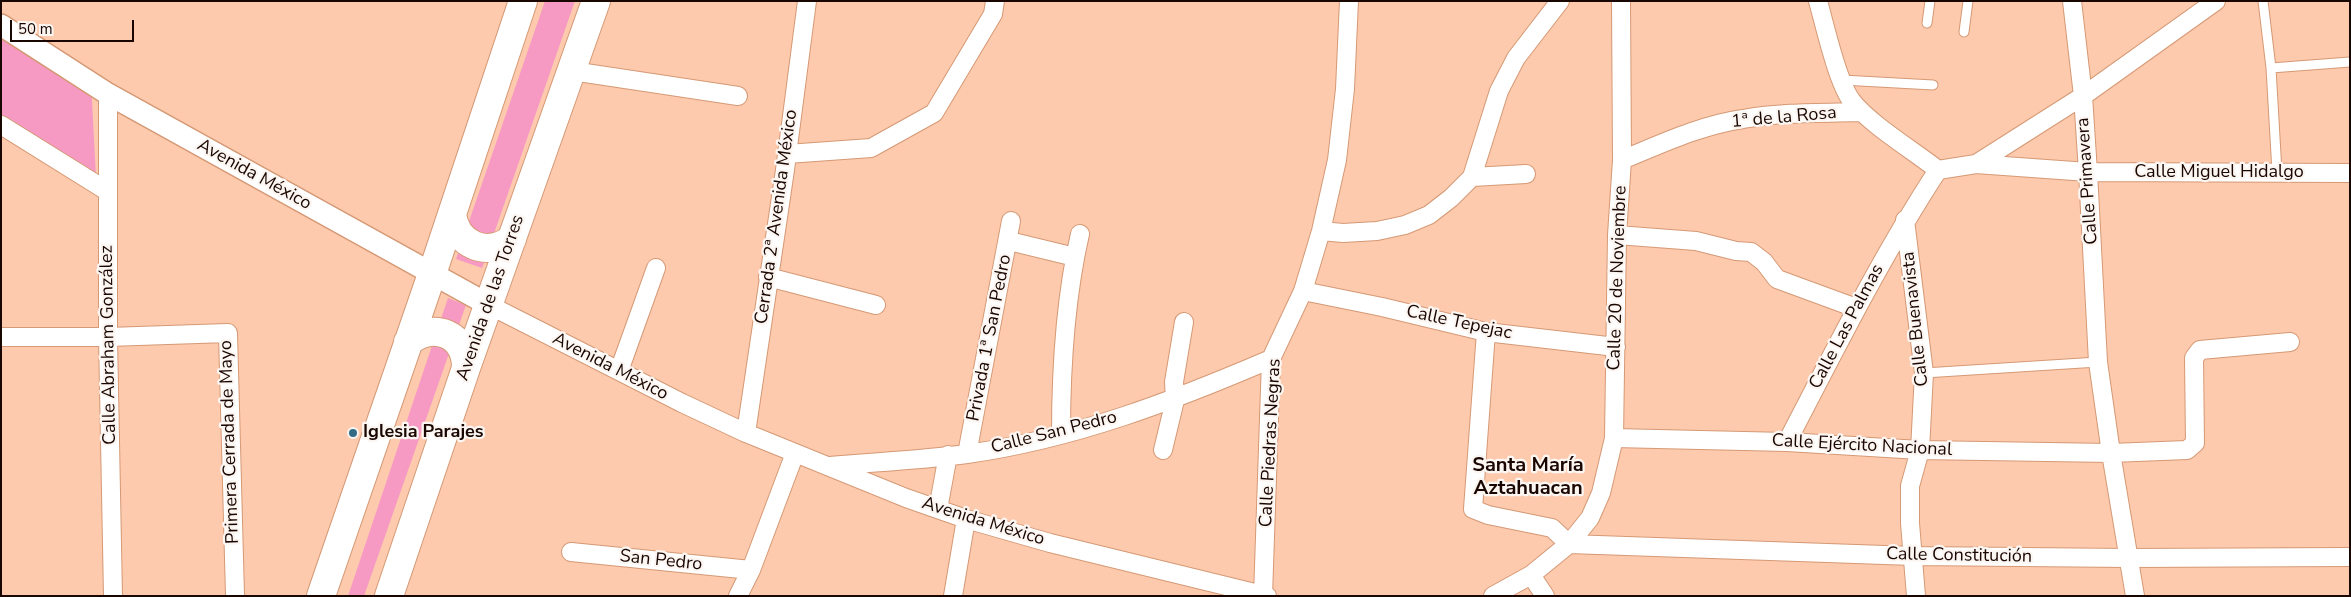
<!DOCTYPE html>
<meta charset="utf-8">
<style>
body{margin:0}
#map{position:relative;width:2351px;height:597px;overflow:hidden;background:#fdcaad;font-family:"Nunito Sans",sans-serif}
canvas{display:block}
.frame{position:absolute;inset:0;border:2px solid #1a0600;pointer-events:none}
.scale{position:absolute;left:10px;top:20px;width:124px;height:22px;box-sizing:border-box;border:2px solid #1a0600;border-top:0;padding-left:6px;font-size:15px;line-height:18px;white-space:nowrap;color:#1a0600;-webkit-text-stroke:4px #fcf6f2;paint-order:stroke}
</style>
<div id="map">
<canvas width="2351" height="597"></canvas>
<div class="frame"></div>
<div class="scale">50 m</div>
</div>
<script>
const ctx = document.querySelector('canvas').getContext('2d');
ctx.lineJoin = 'round';
function fillPath(path, color) { ctx.fillStyle = color; ctx.fill(path, 'evenodd'); }
function trace(path, color, width, dash) { ctx.strokeStyle = color; ctx.lineWidth = width; ctx.lineCap = dash ? 'butt' : 'round'; ctx.setLineDash(dash || []); ctx.stroke(path); }
function label(font, color, halo, rows, align = 'center') {
  ctx.font = font + ' "Nunito Sans",sans-serif'; ctx.lineWidth = 4.5; ctx.setLineDash([]); ctx.textBaseline = 'middle'; ctx.strokeStyle = halo; ctx.fillStyle = color; for (const [text, x, y, turn = 0] of rows) {
    ctx.save(); ctx.translate(x, y); ctx.rotate((+turn || 0) * Math.PI / 180); ctx.textAlign = isNaN(turn) ? turn : align; if (halo) ctx.strokeText(text, 0, 0); ctx.fillText(text, 0, 0); ctx.restore();
  }
}
fillPath(new Path2D(`
 M545 1H575L482 268 456 259Z
 M1 26 91 82 96 177 1 119Z
 M448 298 466 305 364 596H348Z`), '#f69ac4');
const service = new Path2D(`
 M2263 1 2271 68 2277 172
 M1927 23 1930 1
 M1964 32 1968 1
 M2271 68 2350 62
 M1842 80 1933 85
 M1924 373 2098 362`);
const minor = new Path2D(`
 M1818 1C1825 26 1837 80 1851 100 1868 123 1914 151 1938 170
 M2072 1 2083 96 2088 172 2098 362 2111 453 2135 596
 M572 71 738 96
 M108 94V337L113 596
 M1 125 107 191
 M787 154 871 148 934 113 993 14 995 1
 M1622 160C1661 144 1701 125 1743 119 1782 112 1822 113 1862 112
 M1976 164 2088 172 2350 173
 M1472 177 1526 174
 M1905 220 1924 373 1920 450 1910 486V523L1916 596
 M1321 231 1343 233 1377 231 1405 225 1429 215 1451 198 1472 177 1499 91 1516 58 1560 1
 M1617 235 1696 241 1736 251 1751 252 1764 262 1777 279 1856 308
 M1009 241 1075 257
 M768 277 876 305
 M1303 291 1382 307 1486 332 1616 347
 M489 305 682 403 746 433 906 498 966 519 1050 543 1267 596
 M1486 332 1473 509 1488 515 1552 528 1569 544
 M1 337H108L228 333 235 596
 M619 371 656 268
 M746 433 785 170 807 1
 M1061 434C1061 368 1065 299 1080 234
 M1614 438 1787 442 1920 450 2111 453 2187 450 2195 443 2194 358 2200 350 2290 342
 M1787 442C1835 350 1881 257 1938 170L1976 164 2083 96 2216 1
 M1163 450 1175 400 1174 382 1184 322
 M967 454 1011 221
 M830 466C876 462 922 460 967 454 1074 439 1173 401 1271 359
 M938 509 948 455
 M1569 544 1913 556 2129 558 2350 557
 M571 552 751 570
 M1531 575 1545 596
 M738 596 751 570 795 453
 M953 596 966 519
 M1263 596 1271 359 1303 291 1321 231 1337 160 1345 89 1349 1
 M1493 596 1531 575 1569 544 1590 518 1601 493 1614 438 1617 235 1622 160 1621 1`);
const tertiary = new Path2D(`
 M1 25 108 94 489 305`);
const primary = new Path2D(`
 M452 214C456 245 487 258 512 239
 M408 342C434 321 466 334 466 368
 M321 596 432 274 523 1
 M389 596 466 368 596 1`);
trace(service, '#d59975', 11);
trace(minor, '#d59975', 20);
trace(tertiary, '#d59975', 24);
trace(primary, '#d59975', 30);
trace(service, '#fff', 9);
trace(minor, '#fff', 18);
trace(tertiary, '#fff', 21);
trace(primary, '#fff', 28);
for (const [x, y, r, color] of [
 [353,433,5,"#346c86"]
]) { const dot = new Path2D(); dot.arc(x, y, r, 0, 2 * Math.PI); ctx.fillStyle = color; ctx.fill(dot); trace(dot, '#fcf6f2', 2); }
label('18px', '#1a0600', '#fcf6f2', [
 ["1ª de la Rosa",1784,118,-5],
 ["Calle Miguel Hidalgo",2219,173],
 ["Avenida México",254,175,29],
 ["Calle Primavera",2088,181,-94],
 ["Cerrada 2ª Avenida México",777,217,-82],
 ["Calle 20 de Noviembre",1618,278,-88],
 ["Avenida de las Torres",491,298,-71],
 ["Calle Buenavista",1916,319,-96],
 ["Calle Tepejac",1459,323,12],
 ["Calle Las Palmas",1847,327,-62],
 ["Privada 1ª San Pedro",990,338,-79],
 ["Calle Abraham González",109,345,-91],
 ["Avenida México",610,367,27],
 ["Calle San Pedro",1054,433,-14],
 ["Primera Cerrada de Mayo",230,442,-92],
 ["Calle Piedras Negras",1271,443,-87],
 ["Calle Ejército Nacional",1862,446,3],
 ["Avenida México",983,522,17],
 ["Calle Constitución",1959,556,1],
 ["San Pedro",661,561,6]
]);
label('bold 18px', '#1a0600', '#fcf6f2', [
 ["Iglesia Parajes",363,433]
], 'left');
label('bold 20px', '#1a0600', '#fcf6f2', [
 ["Santa María",1528,466],
 ["Aztahuacan",1528,489]
]);
</script>
